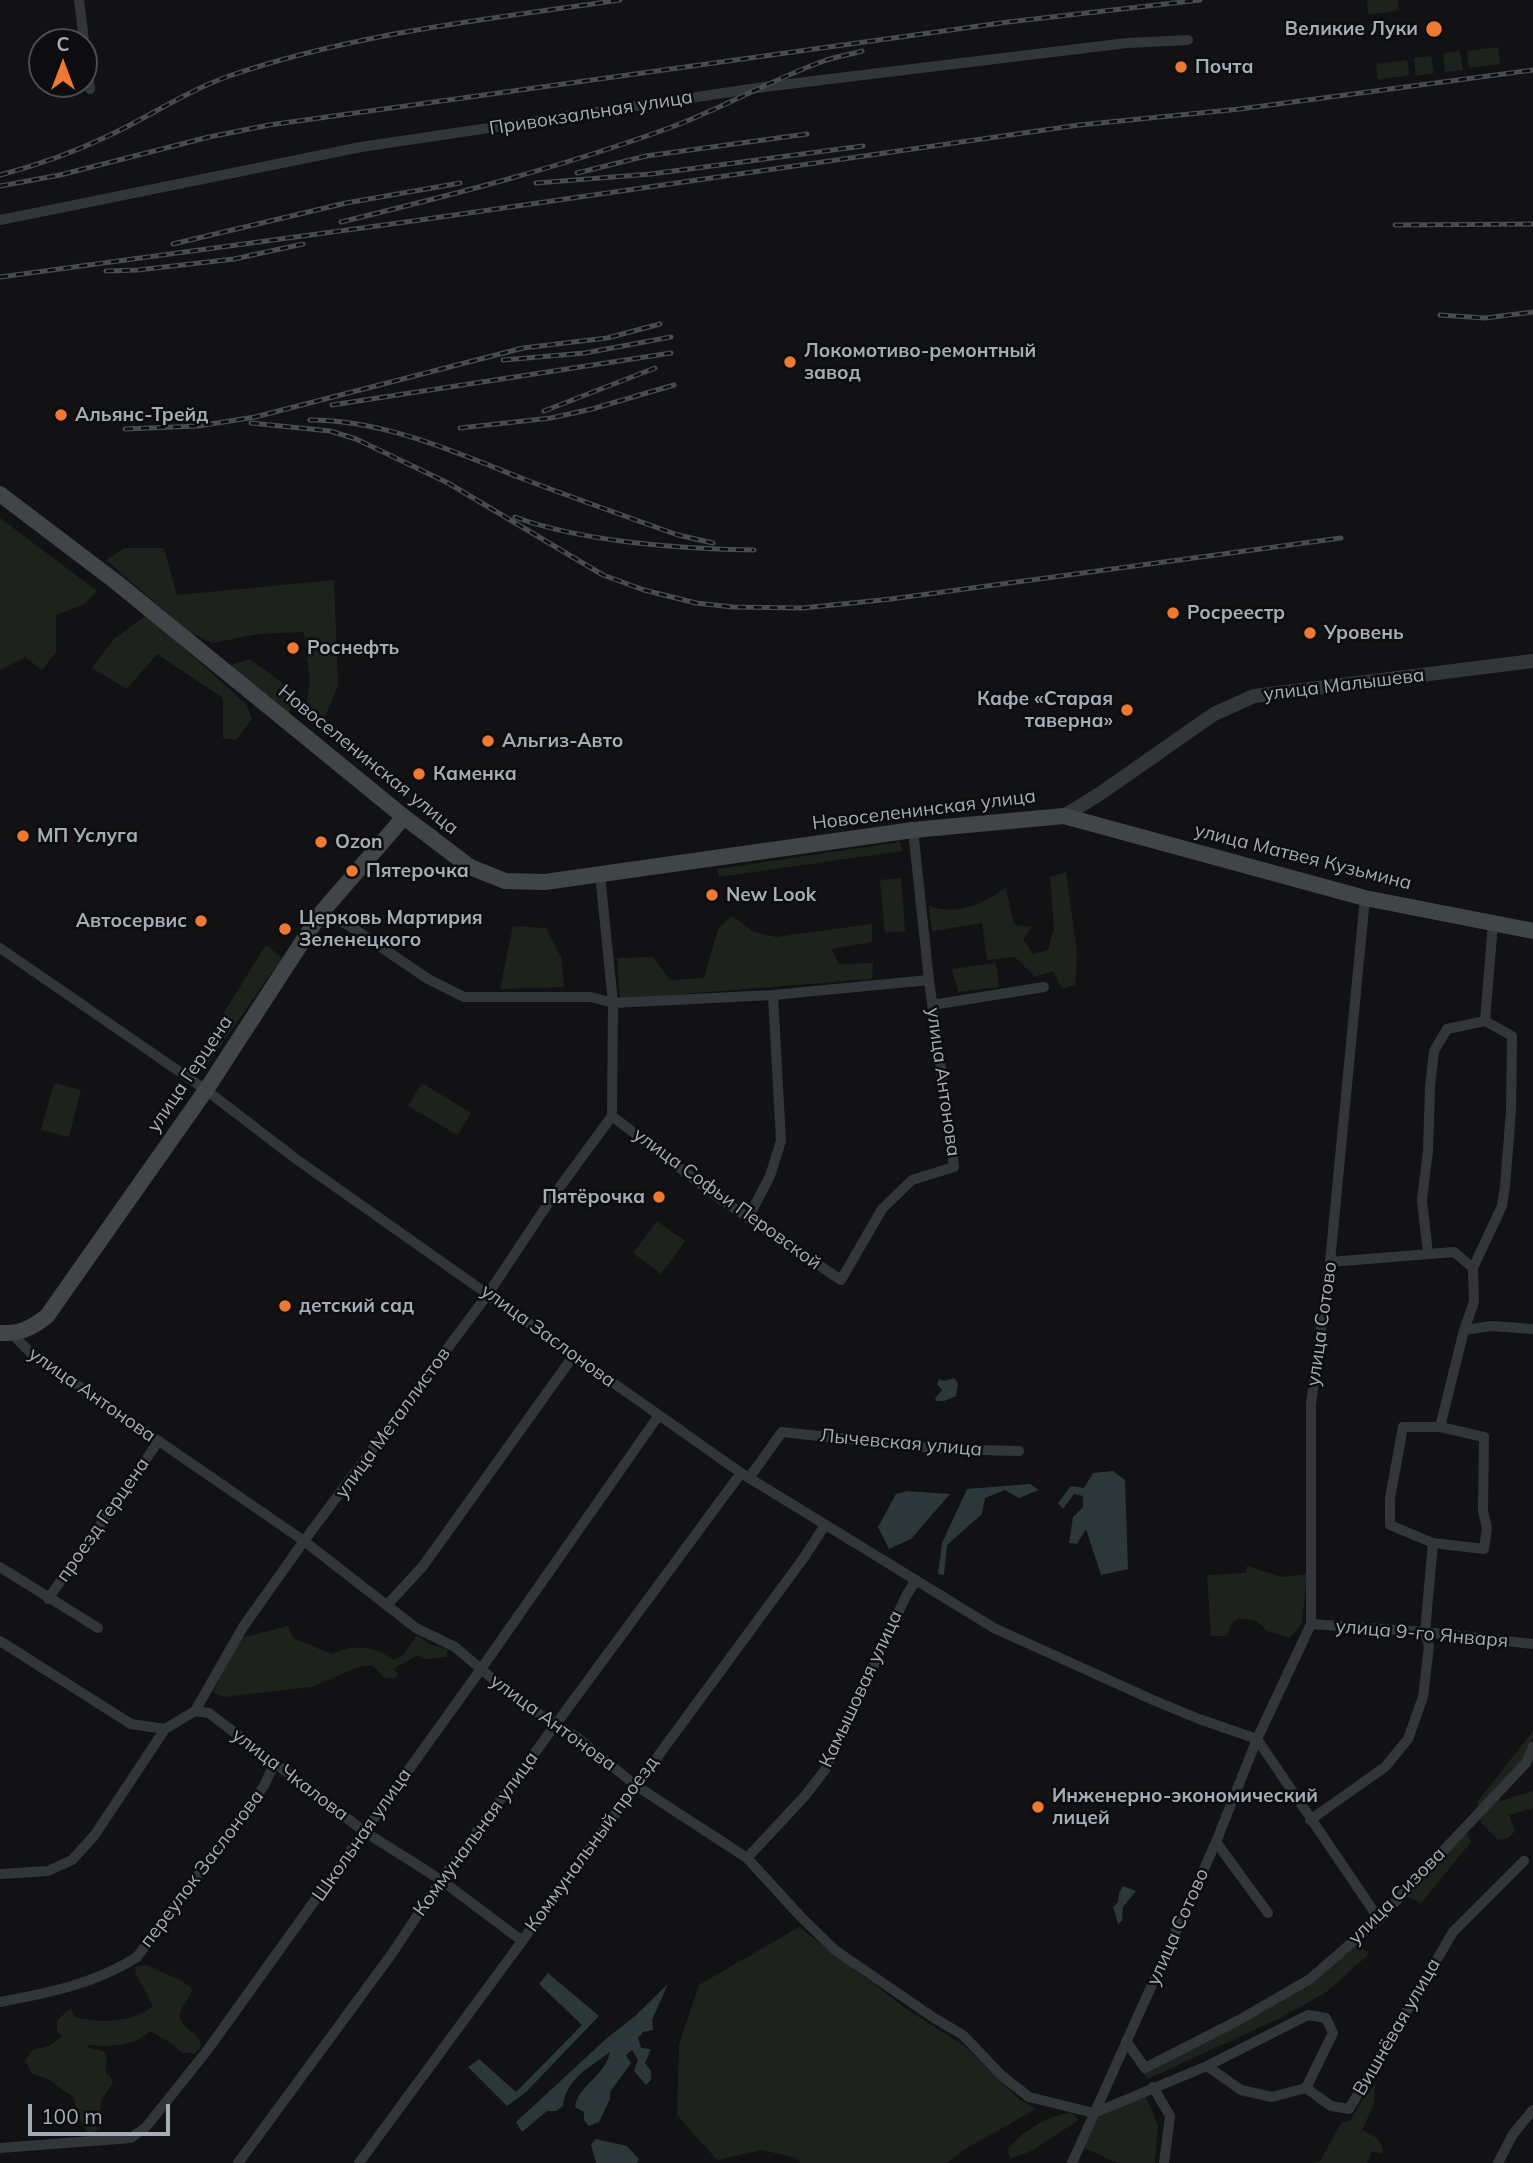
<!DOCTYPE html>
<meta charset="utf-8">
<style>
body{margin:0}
#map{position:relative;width:1533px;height:2163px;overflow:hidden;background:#121214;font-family:Mulish,sans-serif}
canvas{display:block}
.north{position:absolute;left:28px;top:28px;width:70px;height:70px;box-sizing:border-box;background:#0d0d0f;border:2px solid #494d51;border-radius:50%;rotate:0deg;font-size:19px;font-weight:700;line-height:28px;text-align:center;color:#a4adb4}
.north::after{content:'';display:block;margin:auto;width:24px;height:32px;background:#ee7930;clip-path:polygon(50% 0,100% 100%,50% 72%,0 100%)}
.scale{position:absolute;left:28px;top:2104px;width:142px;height:32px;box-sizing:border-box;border:4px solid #a4adb4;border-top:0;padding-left:9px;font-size:21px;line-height:24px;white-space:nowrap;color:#a4adb4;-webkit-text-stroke:5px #0d0d0f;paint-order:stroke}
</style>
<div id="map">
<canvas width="1533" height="2163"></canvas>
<div class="north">С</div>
<div class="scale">100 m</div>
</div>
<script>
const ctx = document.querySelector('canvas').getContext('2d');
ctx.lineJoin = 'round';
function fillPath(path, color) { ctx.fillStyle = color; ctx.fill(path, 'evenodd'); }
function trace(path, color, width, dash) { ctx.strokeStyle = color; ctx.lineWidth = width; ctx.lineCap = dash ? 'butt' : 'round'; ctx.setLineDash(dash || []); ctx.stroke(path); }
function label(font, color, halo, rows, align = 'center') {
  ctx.font = font + ' Mulish,sans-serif'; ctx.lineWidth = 5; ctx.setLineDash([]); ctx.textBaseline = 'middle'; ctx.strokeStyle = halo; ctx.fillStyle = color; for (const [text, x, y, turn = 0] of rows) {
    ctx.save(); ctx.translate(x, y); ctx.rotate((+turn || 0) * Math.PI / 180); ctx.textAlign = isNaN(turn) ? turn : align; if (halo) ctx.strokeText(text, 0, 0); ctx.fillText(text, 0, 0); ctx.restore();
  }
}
fillPath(new Path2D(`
 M1367 0H1398L1399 10 1368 15Z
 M1498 47 1500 64 1469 68 1467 51Z
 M1460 51 1463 70 1445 72 1443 53Z
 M1431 56 1434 73 1416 76 1414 58Z
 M1407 60 1409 75 1378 80 1376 64Z
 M0 518 97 591 83 605 56 615V652L42 670 25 657 0 670Z
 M124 548H164L177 595 334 580 338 685 322 724 315 726 305 716 310 681 304 632 258 634 212 643 188 631 106 560Z
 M147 615 246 704 252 719 236 740 223 738V698L157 654 127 689 92 668 114 639Z
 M250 659 293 691 295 699 287 718 225 667Z
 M900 842 902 851 719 877 717 869Z
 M1066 872 1077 953 1075 985 1062 989 1053 971 1035 977 1015 957 987 960 982 923 932 931 929 906C960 916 980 904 1006 888L1014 925 1032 927 1023 939 1033 954 1048 950 1054 928 1050 877Z
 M901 878 905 931 885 933 880 880Z
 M732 916 754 932 776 937 872 924V942L831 949 839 964 873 963 872 979 620 999 617 958 653 957 670 980 704 978 718 929Z
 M513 926 546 928 561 957 564 987 500 989Z
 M266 945 282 958 199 1076 189 1069Z
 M996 963 999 987 958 992 952 969Z
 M54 1083 81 1090 69 1137 41 1130Z
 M422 1083 471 1113 458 1135 408 1106Z
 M657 1221 685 1241 661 1274 633 1253Z
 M1247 1566 1282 1577 1307 1574 1302 1623 1290 1638 1267 1631 1257 1621 1239 1618 1233 1622 1227 1636H1211L1207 1575 1246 1573Z
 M288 1626 293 1638 331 1654C352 1644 374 1645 393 1660L403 1655 417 1635 429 1644 447 1649V1657L425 1659 418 1655 393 1669 398 1673 395 1678H384L372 1665 358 1667 312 1687 223 1697 213 1692 241 1638Z
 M1533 1731C1533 1757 1513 1778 1499 1799L1500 1801 1533 1791V1808L1509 1815 1515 1831 1507 1839 1498 1840 1481 1823 1477 1802Z
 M1466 1830 1471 1842 1421 1903 1405 1896Z
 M799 1927 908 2010 963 2045 1019 2099 1036 2109 965 2149 946 2163H800L797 2158 762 2150 717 2160 677 2115 679 2044 699 1985Z
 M1356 1942 1369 1954 1325 1993 1278 2019 1148 2079 1143 2073 1247 2020Z
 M147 1965C161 1973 183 1979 192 1989 191 1999 181 2005 180 2014 179 2029 199 2030 201 2047L195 2053H182L173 2044 150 2031C135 2047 107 2047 86 2045L89 2048C113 2052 105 2053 106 2074L110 2076 113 2083 101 2101 100 2130 87 2133 77 2115 74 2098 48 2079 32 2074 25 2061 32 2050 49 2046 63 2036 57 2032V2020L71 2008 74 2017C98 2023 135 2023 153 2006L135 1972 136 1967Z
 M1375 2085 1374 2104 1362 2130C1375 2136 1383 2140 1383 2154L1372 2151 1367 2163H1314L1320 2161 1342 2122 1350 2121 1362 2100Z
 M1145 2095 1158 2125 1155 2163H1117L1083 2147 1098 2115Z
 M1072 2113 1079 2120 1031 2151 1010 2159 1008 2149C1022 2132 1049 2114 1072 2113Z`), '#1d231c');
fillPath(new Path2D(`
 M954 1378 958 1383 956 1396 944 1401H937L935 1398 942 1390 937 1384 939 1379 944 1381Z
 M1113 1471 1125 1480 1128 1569 1101 1575 1086 1529 1077 1544 1069 1543 1073 1517 1083 1507V1496L1074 1494 1063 1509 1058 1503 1071 1486 1084 1488 1093 1473Z
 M1030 1484 1039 1490 1019 1498 1005 1490 985 1498 982 1514 947 1545 944 1575 938 1574 942 1543 967 1489Z
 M907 1491 950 1494 911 1539 889 1549 878 1527 896 1494Z
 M1123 1886 1136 1891 1123 1907 1122 1921 1118 1924 1113 1907 1118 1902 1119 1893Z
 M548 1973 599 2016 526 2092 507 2106 468 2067 479 2059 516 2092 582 2025 539 1984Z
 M668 1984 652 2020 653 2030 643 2032 638 2038 641 2048 651 2049 645 2063 651 2071V2080L646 2085 634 2071 638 2060 632 2050 626 2055 631 2063 610 2092V2099L599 2122 589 2126 584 2120V2112L575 2107C577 2086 605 2077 610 2052 590 2067 566 2079 563 2106L556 2111H547L522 2132 516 2122 607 2038 635 2016Z
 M596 2139 627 2146 639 2159 637 2163H596L591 2144Z`), '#2b3739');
trace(new Path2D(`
 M79 0 90 89
 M0 220 361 147 764 87 1127 43 1188 40
 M321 913 350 926 428 979 464 997H591L613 1003 773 995 929 980
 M0 948 206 1090 296 1159 741 1473 994 1628 1153 1700 1199 1719 1257 1739 1379 1919
 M932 1005 1044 987
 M612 1116 719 1198 841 1280 882 1209 912 1180 954 1167 929 980 913 830
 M748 1218 770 1176 781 1141 773 995
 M1428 1254 1422 1200 1428 1151 1430 1087 1434 1051 1447 1029 1485 1021 1493 923
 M1330 1262 1454 1252 1473 1268 1502 1206 1505 1186 1511 1111 1512 1036 1485 1021
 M1464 1330 1492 1326 1533 1329
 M12 1334 31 1353 304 1541 416 1628 455 1647 520 1702 578 1738 635 1785 747 1858 801 1917 835 1950 934 2018 963 2035 1001 2075 1029 2097 1094 2113 1207 2066 1308 2015 1326 2018 1333 2033 1306 2088
 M1403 1427H1440L1484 1437 1483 1511 1487 1528 1484 1549 1433 1543 1390 1525V1498Z
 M1440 1427 1464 1330 1474 1302 1473 1268
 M749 1478 782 1432 940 1449 1019 1451
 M0 1567 98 1628
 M48 1599 158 1442
 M387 1605 423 1566 574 1355
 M1311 1624 1425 1632 1533 1644
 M0 1641 131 1724 165 1729
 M195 1711 209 1713 365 1832 441 1880 521 1940
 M1310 1820 1385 1767 1408 1739 1423 1697 1429 1646 1425 1632 1433 1543
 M1216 1842 1268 1913
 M747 1858 804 1797 825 1770 906 1596 916 1580
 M0 1874 48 1871 72 1860 94 1836 165 1729 195 1711 243 1627 304 1541 488 1294 551 1199 612 1116 613 1003 600 874
 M0 2002C48 1993 95 1984 137 1957L264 1786 275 1762
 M1126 2041 1145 2068 1239 2020 1310 1979 1379 1919 1526 1763 1533 1747
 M1207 2066 1241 2090 1272 2097 1306 2088 1331 2106 1349 2109 1453 1932 1524 1861
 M1153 2087 1170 2116 1164 2163
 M0 2148 131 2138 146 2127 206 2052 481 1669 659 1415
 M238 2163 391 1955 441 1880 741 1473
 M359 2163 805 1556 825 1525
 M1072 2163 1216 1842 1257 1739 1311 1624V1404L1330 1262 1365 898
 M1498 2163 1513 2134 1533 2110`), '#333639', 10);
trace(new Path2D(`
 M1064 816 1101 793 1214 714 1254 696 1533 661`), '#333639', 14);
trace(new Path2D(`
 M0 494 116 582 404 817 470 867 505 881 545 882 913 830 1064 816 1365 898 1533 931
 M0 1333C20 1334 32 1328 47 1316L206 1090 321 913 404 817`), '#414548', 16);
const rail = new Path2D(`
 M577 173 646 156 807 134
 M0 175C38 165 75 152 110 135 150 116 187 91 229 76 356 33 488 19 620 0
 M536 183 651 174 863 146
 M0 186 60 175 209 137 269 125 1008 22 1200 0
 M341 222C452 195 562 167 669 128 721 109 769 81 821 62 834 57 849 55 862 51
 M1395 225 1533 224
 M173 244 346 203 460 183
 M106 271 138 270 234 259 303 244
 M0 277 406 222 1079 125 1240 109 1533 70
 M1440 315 1485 318 1533 312
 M503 360 585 353 671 337
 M332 405 671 353
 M544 411 655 368
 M310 420C385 420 458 453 526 480 577 499 627 517 678 535L713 543
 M251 423 330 431 356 439 448 483 603 575 644 590 696 603 733 607 803 608 891 599 1341 538
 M460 428 551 418 592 409 674 385
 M125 429 198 426 255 417 523 348 607 338 660 324
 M515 517C582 542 682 549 754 550`);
trace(rail, '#484c4f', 5);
trace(rail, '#0d0d0f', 2.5, [8]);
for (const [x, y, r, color] of [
 [1434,29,9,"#ee7930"],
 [1181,67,7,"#ee7930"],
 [790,362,7,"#ee7930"],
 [61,415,7,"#ee7930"],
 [1173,613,7,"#ee7930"],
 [1310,633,7,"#ee7930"],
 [293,648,7,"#ee7930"],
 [1127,710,7,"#ee7930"],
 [488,741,7,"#ee7930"],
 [419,774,7,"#ee7930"],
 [23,836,7,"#ee7930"],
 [321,842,7,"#ee7930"],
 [352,871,7,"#ee7930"],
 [712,895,7,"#ee7930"],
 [201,921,7,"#ee7930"],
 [285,929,7,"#ee7930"],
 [659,1197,7,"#ee7930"],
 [285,1306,7,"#ee7930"],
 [1038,1807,7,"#ee7930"]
]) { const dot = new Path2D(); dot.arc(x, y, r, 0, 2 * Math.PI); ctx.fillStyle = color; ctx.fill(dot); trace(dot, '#0d0d0f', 2.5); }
label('bold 19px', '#a4adb4', '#0d0d0f', [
 ["Великие Луки",1418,29,"right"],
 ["Почта",1195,67],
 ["Локомотиво-ремонтный",804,351],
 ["завод",804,373],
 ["Альянс-Трейд",75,415],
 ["Росреестр",1187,613],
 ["Уровень",1324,633],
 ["Роснефть",307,648],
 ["Кафе «Старая",1113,699,"right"],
 ["таверна»",1113,721,"right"],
 ["Альгиз-Авто",502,741],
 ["Каменка",433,774],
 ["МП Услуга",37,836],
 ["Ozon",335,842],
 ["Пятерочка",366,871],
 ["New Look",726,895],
 ["Церковь Мартирия",299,918],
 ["Зеленецкого",299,940],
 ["Автосервис",187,921,"right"],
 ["Пятёрочка",645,1197,"right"],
 ["детский сад",299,1306],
 ["Инженерно-экономический",1052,1796],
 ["лицей",1052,1818]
], 'left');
label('19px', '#a4adb4', '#0d0d0f', [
 ["Привокзальная улица",591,113,-9],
 ["улица Малышева",1344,685,-7],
 ["Новоселенинская улица",368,760,39],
 ["Новоселенинская улица",924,810,-7],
 ["улица Матвея Кузьмина",1303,857,14],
 ["улица Герцена",190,1074,-56],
 ["улица Антонова",943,1082,82],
 ["улица Софьи Перовской",727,1199,36],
 ["улица Сотово",1322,1324,-82],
 ["улица Заслонова",548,1336,36],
 ["улица Антонова",92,1395,35],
 ["улица Металлистов",393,1423,-54],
 ["Лычевская улица",901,1443,5],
 ["проезд Герцена",103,1520,-55],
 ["улица 9-го Января",1422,1634,5],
 ["Камышовая улица",861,1689,-65],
 ["улица Антонова",553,1723,36],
 ["улица Чкалова",290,1775,37],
 ["Коммунальная улица",476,1834,-54],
 ["Школьная улица",362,1835,-55],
 ["Коммунальный проезд",592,1844,-54],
 ["переулок Заслонова",202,1869,-53],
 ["улица Сизова",1397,1896,-45],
 ["улица Сотово",1178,1927,-66],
 ["Вишнёвая улица",1397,2027,-60]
]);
</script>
